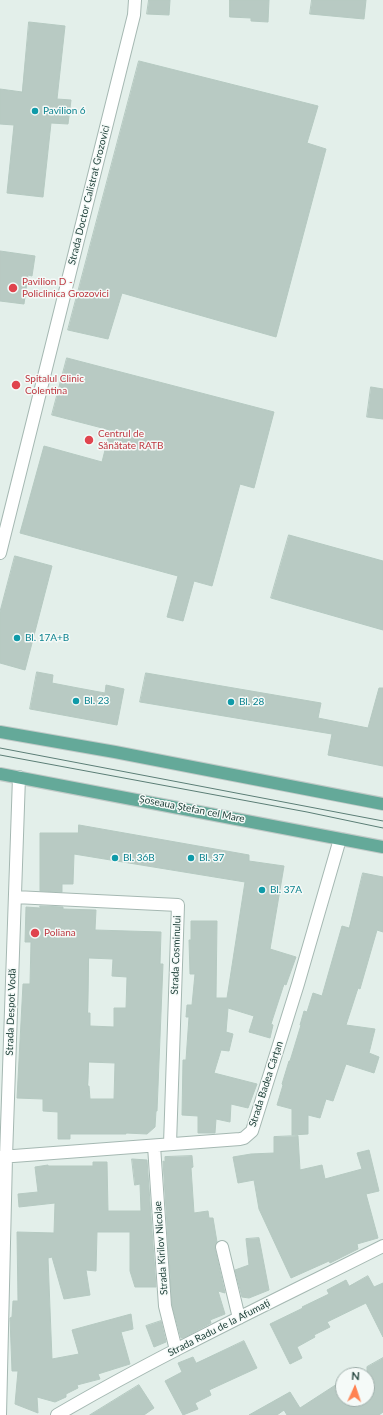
<!DOCTYPE html>
<meta charset="utf-8">
<style>
body{margin:0}
#map{position:relative;width:383px;height:1415px;overflow:hidden;background:#e3efea;font-family:Lato,sans-serif}
canvas{display:block}
.north{position:absolute;left:335px;top:1367px;width:40px;height:40px;box-sizing:border-box;background:#f5faf8;border:1px solid #a0b0ac;border-radius:50%;rotate:3deg;font-size:11px;font-weight:700;line-height:16px;text-align:center;color:#21423b}
.north::after{content:'';display:block;margin:auto;width:14px;height:18px;background:#ff8251;clip-path:polygon(50% 0,100% 100%,50% 72%,0 100%)}
</style>
<div id="map">
<canvas width="383" height="1415"></canvas>
<div class="north">N</div>
</div>
<script>
const ctx = document.querySelector('canvas').getContext('2d');
ctx.lineJoin = 'round';
function fillPath(path, color) { ctx.fillStyle = color; ctx.fill(path, 'evenodd'); }
function trace(path, color, width, dash) { ctx.strokeStyle = color; ctx.lineWidth = width; ctx.lineCap = dash ? 'butt' : 'round'; ctx.setLineDash(dash || []); ctx.stroke(path); }
function label(font, color, halo, rows, align = 'center') {
  ctx.font = font + ' Lato,sans-serif'; ctx.lineWidth = 3; ctx.setLineDash([]); ctx.textBaseline = 'middle'; ctx.strokeStyle = halo; ctx.fillStyle = color; for (const [text, x, y, turn = 0] of rows) {
    ctx.save(); ctx.translate(x, y); ctx.rotate((+turn || 0) * Math.PI / 180); ctx.textAlign = isNaN(turn) ? turn : align; if (halo) ctx.strokeText(text, 0, 0); ctx.fillText(text, 0, 0); ctx.restore();
  }
}
const building = new Path2D(`
 M149 0H170L169 15 147 14Z
 M230 0H269L268 22 251 21V18L230 17Z
 M312 0H366L364 19 310 14Z
 M29 22 65 26 57 99 71 100 68 124 51 123 43 197 7 193 14 125 0 124V89L22 92Z
 M139 61 318 106 307 143 326 149 276 337 122 293 108 339 68 330Z
 M0 251 35 256 32 276 28 275 24 304 0 301Z
 M67 358 274 412 254 488 240 484 212 586 194 581 183 621 167 617 178 576 20 533 44 446 102 462 110 430 52 415Z
 M371 387 383 389V419L367 417Z
 M289 535 383 561V630L271 598Z
 M15 556 52 566 25 670 0 663V612Z
 M37 672 53 675 52 683 78 688 105 693 106 685 124 689 117 725 30 709Z
 M146 673 321 703 318 718 368 728 379 688H383V766L328 755 332 734 140 702Z
 M79 825 249 855V861L284 866 270 949 296 957 286 985 284 984 271 1024 273 1025 270 1038 249 1032 254 1016 228 1008 226 1032 233 1034 229 1051 221 1050 214 1073 257 1084 248 1108 231 1104 230 1122 216 1119 215 1133H198V1116L182 1115 183 1060H186L189 1017H186L187 1005H192L195 974H190L189 940H191V921H217L216 998H227L245 882 74 854 73 884H62V892L40 891V833H78Z
 M363 873 383 877V932L377 930 360 989 358 988 346 1025 375 1029 369 1053 379 1057 374 1073 346 1064 333 1101 326 1099 320 1118 308 1115V1134L292 1135V1109L277 1105 283 1085 282 1084 289 1061H290L301 1025H300L304 1011 307 1012 313 993 322 996 342 926 349 928Z
 M40 906 63 907V909L96 910 95 930 161 932 160 964H163L157 1111H156L155 1127 147 1134 126 1133V1134H70V1139H58V1112L43 1111V1099L17 1098 23 984H30L31 942H25L26 907 40 908ZM89 958 113 959 112 976 127 977 126 1008H114V1027L90 1026V1013H88ZM89 1062 115 1063 114 1099H90L89 1086H88Z
 M298 1136 300 1170 322 1165 325 1179 362 1169 357 1153 369 1150 379 1191 366 1194 378 1238 357 1244 358 1249 330 1263 329 1261 291 1278 259 1209 254 1180 238 1183 233 1157 251 1154 274 1153V1137Z
 M192 1156 193 1167 191 1168 194 1213 208 1211 209 1218H213L217 1242 215 1249 225 1293 218 1291 225 1314 210 1320 211 1323 183 1338H181L172 1305 163 1161 165 1162V1157Z
 M132 1159 147 1160 156 1287H135L130 1271V1232H97L96 1271 86 1270 90 1295 64 1299 52 1257 48 1258 52 1359 79 1354 72 1330 131 1314 133 1329 121 1332 130 1364 98 1374 100 1379 77 1385 78 1388 66 1394V1397L55 1402 37 1397 38 1413 15 1404 18 1371H12L10 1318 12 1317 13 1301H18L17 1232 54 1233 55 1203 19 1207 18 1194 38 1192 35 1167 48 1165V1166H93V1162H107L108 1211H141L140 1184 135 1185Z
 M259 1238 269 1290 249 1298 242 1297 235 1270 249 1265 246 1239Z
 M368 1276 374 1287 383 1283V1337L366 1303 327 1322 330 1327 314 1335 315 1337 297 1347 302 1358 290 1364 270 1324 303 1308 302 1307 329 1294 327 1290 346 1280 349 1286Z
 M161 1321 166 1342 154 1347 146 1326Z
 M244 1341 257 1368 209 1390 211 1395 195 1403 198 1409 183 1415 165 1381 182 1372 178 1363 193 1357 196 1363Z
 M383 1358V1412L379 1415H287L284 1410 277 1415H249L290 1392 300 1408 337 1384 343 1394V1399H367V1367Z
 M139 1385 154 1408 144 1415H90Z`);
fillPath(building, '#b8cac3');
trace(building, '#b5c9c1', 1);
const minor = new Path2D(`
 M0 553 134 15 135 0
 M15 897 178 905 170 1144
 M154 1146 165 1306 176 1350
 M0 1157 240 1139 244 1138 252 1131 298 984 340 839
 M222 1247 239 1318
 M0 1415 6 1157 19 777
 M57 1415C163 1353 274 1301 383 1246`);
const primary = new Path2D(`
 M0 732 115 752 383 804
 M0 774 383 847`);
trace(minor, '#a5b8b2', 14);
trace(primary, '#c1cac8', 14);
trace(minor, '#fff', 12);
trace(primary, '#64a999', 12);
trace(new Path2D(`
 M0 748 383 821
 M0 755 307 812 383 828`), '#5b7e76', 1);
for (const [x, y, r, color] of [
 [35,111,4,"#0f9aa8"],
 [13,288,5,"#e0444e"],
 [16,385,5,"#e0444e"],
 [89,440,5,"#e0444e"],
 [17,638,4,"#0f9aa8"],
 [76,701,4,"#0f9aa8"],
 [231,702,4,"#0f9aa8"],
 [115,858,4,"#0f9aa8"],
 [191,858,4,"#0f9aa8"],
 [262,890,4,"#0f9aa8"],
 [35,933,5,"#e0444e"]
]) { const dot = new Path2D(); dot.arc(x, y, r, 0, 2 * Math.PI); ctx.fillStyle = color; ctx.fill(dot); trace(dot, '#f5faf8', 1.5); }
label('10px', '#0d838f', '#f5faf8', [
 ["Pavilion 6",43,111],
 ["Bl. 17A+B",25,638],
 ["Bl. 23",84,701],
 ["Bl. 28",239,702],
 ["Bl. 36B",123,858],
 ["Bl. 37",199,858],
 ["Bl. 37A",270,890]
], 'left');
label('10px', '#21423b', '#f5faf8', [
 ["Strada Doctor Calistrat Grozovici",89,195,-76],
 ["Șoseaua Ștefan cel Mare",192,809,11],
 ["Strada Cosminului",176,955,-88],
 ["Strada Despot Vodă",11,1012,-88],
 ["Strada Badea Cârțan",266,1084,-72],
 ["Strada Kirilov Nicolae",161,1248,-94],
 ["Strada Radu de la Afumați",219,1328,-27]
]);
label('10px', '#be3a42', '#f5faf8', [
 ["Pavilion D -",22,282],
 ["Policlinica Grozovici",22,294],
 ["Spitalul Clinic",25,379],
 ["Colentina",25,391],
 ["Centrul de",98,434],
 ["Sănătate RATB",98,446],
 ["Poliana",44,933]
], 'left');
</script>
